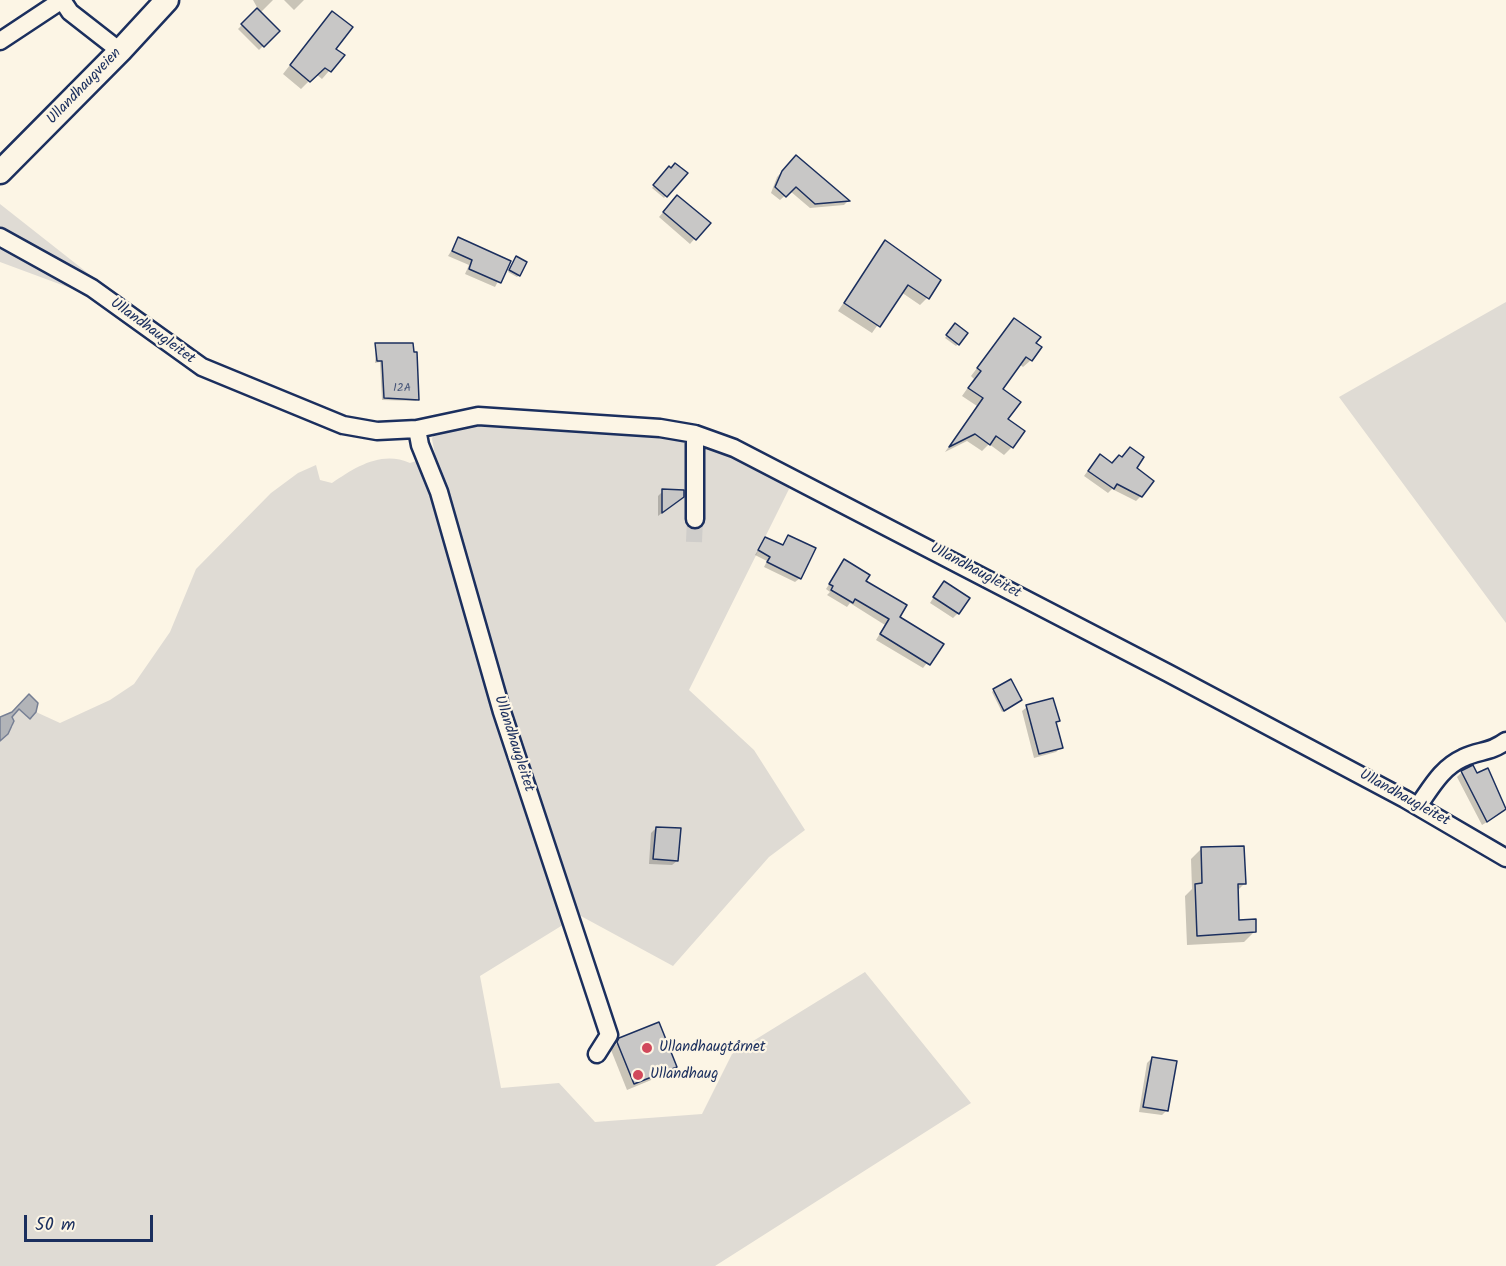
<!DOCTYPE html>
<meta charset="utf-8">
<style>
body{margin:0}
#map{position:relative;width:1506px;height:1266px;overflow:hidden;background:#fcf5e5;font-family:Kalam,sans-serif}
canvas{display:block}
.scale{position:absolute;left:24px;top:1215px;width:129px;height:27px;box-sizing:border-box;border:3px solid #1b2f5e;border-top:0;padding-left:8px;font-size:18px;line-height:21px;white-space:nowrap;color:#1b2f5e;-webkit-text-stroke:4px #fcf5e5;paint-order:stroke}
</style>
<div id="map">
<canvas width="1506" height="1266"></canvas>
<div class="scale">50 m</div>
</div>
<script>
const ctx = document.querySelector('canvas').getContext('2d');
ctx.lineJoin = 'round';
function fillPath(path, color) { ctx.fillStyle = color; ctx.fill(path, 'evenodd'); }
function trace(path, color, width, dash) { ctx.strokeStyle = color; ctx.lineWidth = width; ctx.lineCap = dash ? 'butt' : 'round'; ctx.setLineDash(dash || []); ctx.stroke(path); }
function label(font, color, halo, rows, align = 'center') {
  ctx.font = font + ' Kalam,sans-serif'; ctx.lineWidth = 4.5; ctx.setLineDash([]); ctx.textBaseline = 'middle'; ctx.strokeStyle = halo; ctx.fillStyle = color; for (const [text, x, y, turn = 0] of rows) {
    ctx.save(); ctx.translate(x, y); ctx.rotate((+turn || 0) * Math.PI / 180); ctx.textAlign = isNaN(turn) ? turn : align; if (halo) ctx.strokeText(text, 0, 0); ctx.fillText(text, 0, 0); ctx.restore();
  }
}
fillPath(new Path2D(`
 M0 204 94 278 92 280 0 230Z
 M0 247 84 291 89 295 0 262Z
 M1506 302V623L1339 397Z
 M476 425 675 438 724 451 793 481 689 690 754 750 805 830 769 857 673 966 579 915 480 976 501 1088 559 1083 595 1122 702 1114 732 1054 865 972 971 1103 715 1266H0V741L13 726 12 717 19 709 32 718 36 712 60 723 110 700 134 684 170 632 196 569 271 493 298 473 316 465 320 480 332 483C355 467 382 450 410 463L435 455 432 439 434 433Z`), '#dfdbd4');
const water = new Path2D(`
 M29 694 38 703 36 712 30 719 19 709 12 717 14 721 8 734 0 741V717L12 712Z`);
fillPath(water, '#b2b4b8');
trace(water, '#767f94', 1.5);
fillPath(new Path2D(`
 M253 0H273L260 13 278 31 259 50 238 29 258 9Z
 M284 0H304L294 10Z
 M325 20 334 49 343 55 322 79 316 74 301 89 283 74Z
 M796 157 848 201 844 205 810 208 790 191 780 200 771 193 777 177Z
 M669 168 686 173 664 198 652 188Z
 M673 201 708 223 690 244 659 217Z
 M459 239 509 261 495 287 465 274 469 265 448 256Z
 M885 242 927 298 920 305 901 292 872 333 838 311Z
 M516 258 519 275 517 277 508 272Z
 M1014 320 1034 343 1031 360 1023 367 1019 364 1001 389 1012 447 1004 455 989 444 982 451 967 441 945 452 977 406 962 396 974 379 971 376Z
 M953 327 958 344 956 346 945 338Z
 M376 345 418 399 416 401 382 400 380 362 375 363Z
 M1095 461 1134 468 1141 496 1136 501 1112 489 1108 493 1084 476Z
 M663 491 683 497 658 516V496Z
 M788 536 800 578 795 582 764 567 767 561 755 555 765 539 782 546Z
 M844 561 864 582 927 663 923 668 876 640 885 625 850 603 847 607 827 595 830 592 826 589Z
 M940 587 958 613 953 618 930 603Z
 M994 690 1018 702 1002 712 992 692Z
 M1027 707 1058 721 1055 724 1061 747 1056 752 1034 758 1022 711Z
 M1487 770 1505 811 1482 825 1457 777 1462 772 1477 775Z
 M656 828 677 861 672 865 649 864 651 833Z
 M1201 849 1244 884 1236 892 1237 921 1255 931 1244 942 1187 945 1185 896 1192 889 1191 859Z
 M620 1040 675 1066 668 1073 627 1090 611 1050Z
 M1152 1058 1167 1110 1162 1115 1139 1112 1147 1063Z`), '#0003');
const building = new Path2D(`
 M257 8 280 31 264 47 241 24Z
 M332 11 353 27 336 49 345 55 331 72 325 68 310 82 290 65Z
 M796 155 850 201 815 204 796 187 786 197 775 187 782 171Z
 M675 163 688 173 667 197 653 185 669 166 671 168Z
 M677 195 711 223 696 240 663 212Z
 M458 237 511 261 501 283 469 269 472 260 452 251Z
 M885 240 941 280 929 299 908 285 880 327 844 303Z
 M516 256 527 262 520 276 509 270Z
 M1014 318 1041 337 1036 343 1042 347 1032 361 1026 357 1003 389 1021 402 1008 419 1025 431 1013 448 996 436 990 445 975 434 949 447 983 398 968 388 981 371 977 368Z
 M955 323 968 333 959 345 946 335Z
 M375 343H413L414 352H417L419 400 384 398 382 361H377Z
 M1130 447 1144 457 1137 468 1154 481 1142 497 1117 484 1114 489 1088 471 1100 454 1112 463 1119 455 1122 457Z
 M662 489 684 490V497L662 513Z
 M788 535 816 548 801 579 767 562 770 557 758 550 765 537 783 545Z
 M844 559 870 575 866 581 907 605 900 617 944 644 930 665 880 634 889 619 855 599 853 603 831 590 833 586 829 584Z
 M944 581 970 598 959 614 933 597Z
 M1011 679 1022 700 1004 711 993 689Z
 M1053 698 1060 721 1056 722 1063 748 1039 754 1026 705Z
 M1473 765 1477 773 1488 768 1506 809 1487 822 1461 771Z
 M656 827 681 828 678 861 653 859Z
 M1244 846 1246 884H1238L1239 920 1256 919V932L1197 936 1195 884 1202 883 1201 847Z
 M659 1022 677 1067 634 1084 617 1042 619 1038Z
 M1152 1057 1177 1061 1168 1111 1143 1107Z`);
fillPath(building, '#c8c7c6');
trace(building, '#1b2f5e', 1.5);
trace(new Path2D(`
 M694 542 695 519`), '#cfcdca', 16, [16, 8]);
const minor = new Path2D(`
 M62 0 70 12 120 51
 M0 41 62 0
 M0 237 92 288 202 367 343 425 377 431 417 429 478 416 660 428 695 434 734 448 1168 673 1405 799 1506 858
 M417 429 420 445 439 492 502 712 609 1035 597 1054
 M695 434V519
 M1418 806C1431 788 1441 768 1463 758 1479 750 1490 753 1506 741`);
const major = new Path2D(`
 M0 172 120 51 167 0`);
trace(minor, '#1b2f5e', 21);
trace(major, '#1b2f5e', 27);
trace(minor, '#fcf5e5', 16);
trace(major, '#fcf5e5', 22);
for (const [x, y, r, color] of [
 [647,1048,6,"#d1495b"],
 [638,1075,6,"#d1495b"]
]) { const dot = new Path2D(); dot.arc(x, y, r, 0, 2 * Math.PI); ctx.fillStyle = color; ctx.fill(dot); trace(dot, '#fcf5e5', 2); }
label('12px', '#465578', null, [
 ["12A",402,389]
]);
label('15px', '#1b2f5e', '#fcf5e5', [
 ["Ullandhaugveien",85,87,-46],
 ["Ullandhaugleitet",152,332,36],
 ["Ullandhaugleitet",975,572,28],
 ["Ullandhaugleitet",513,744,72],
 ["Ullandhaugleitet",1404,799,29]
]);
label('15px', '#1b2f5e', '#fcf5e5', [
 ["Ullandhaugtårnet",659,1048],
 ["Ullandhaug",650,1075]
], 'left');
</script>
